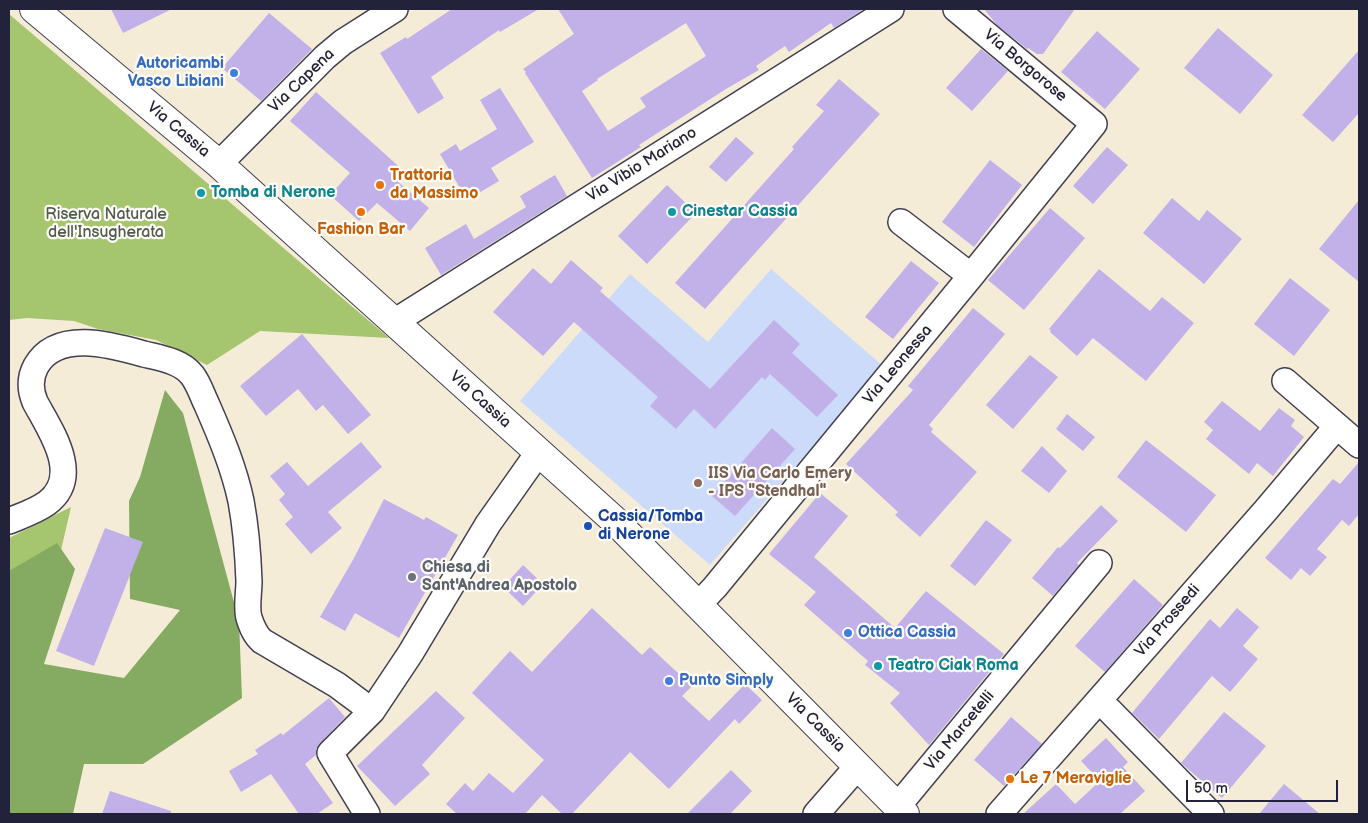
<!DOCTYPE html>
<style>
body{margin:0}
#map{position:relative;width:1368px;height:823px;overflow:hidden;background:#f5ecd7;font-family:"Balsamiq Sans",sans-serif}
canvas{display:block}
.frame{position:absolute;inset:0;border:10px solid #22223b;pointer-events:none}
.scale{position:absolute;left:1186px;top:780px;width:152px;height:22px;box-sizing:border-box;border:2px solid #22223b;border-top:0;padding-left:6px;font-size:15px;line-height:18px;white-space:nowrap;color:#22223b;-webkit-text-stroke:4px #fdfcf7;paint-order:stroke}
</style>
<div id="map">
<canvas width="1368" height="823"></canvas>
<div class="frame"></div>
<div class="scale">50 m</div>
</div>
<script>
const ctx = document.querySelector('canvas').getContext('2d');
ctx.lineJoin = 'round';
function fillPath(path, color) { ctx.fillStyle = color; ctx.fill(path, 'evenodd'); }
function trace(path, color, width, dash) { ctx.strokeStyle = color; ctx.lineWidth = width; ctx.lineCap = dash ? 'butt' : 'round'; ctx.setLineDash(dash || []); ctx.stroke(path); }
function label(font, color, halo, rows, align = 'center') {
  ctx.font = font + ' "Balsamiq Sans",sans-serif'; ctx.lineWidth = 4.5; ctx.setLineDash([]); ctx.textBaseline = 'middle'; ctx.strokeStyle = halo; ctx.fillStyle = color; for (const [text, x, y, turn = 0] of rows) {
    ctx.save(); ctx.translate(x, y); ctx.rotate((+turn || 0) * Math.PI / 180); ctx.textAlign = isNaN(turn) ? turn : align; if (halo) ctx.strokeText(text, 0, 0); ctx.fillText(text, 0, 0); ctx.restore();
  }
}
fillPath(new Path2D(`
 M771 269 883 366 710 565 520 401 630 274 708 342Z`), '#cddbfa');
fillPath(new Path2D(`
 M9 14 389 338 260 331 207 365 156 340 98 329 74 321 27 318 9 320Z
 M71 507 28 693 9 814V538Z`), '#a5c66e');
fillPath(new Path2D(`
 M165 390 183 413 239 621 242 698 143 764H84L73 814H9V571L57 543 75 569 44 664 124 678 180 610 130 599 129 501 140 477Z`), '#84ab61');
fillPath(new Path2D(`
 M111 9H172L123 33Z
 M452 9H539L500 32 499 30 431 77 444 98 418 114 380 53 406 37 407 39Z
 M558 9H864L834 28 831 23 789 52 785 46 756 66 759 70 726 89 639 145 641 147 592 178 525 73 526 72 523 69 574 34ZM686 23 706 56 640 98 646 107 608 131 582 91 598 80 597 79Z
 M984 9H1075L1043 54H1037L1028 48 1027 49 997 25Z
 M269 13 312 49 261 101 222 68Z
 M1218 28 1273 75 1240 114 1184 68Z
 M1097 31 1140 69 1105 109 1061 72Z
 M981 49 1008 71 972 111 946 88Z
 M1359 50V113L1333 142 1302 115Z
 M839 79 880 114 705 309 675 283 794 149 792 147 824 111 816 105Z
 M500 88 534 142 491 168 499 181 467 200 440 154 456 144 460 151 497 129 480 100Z
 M316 92 405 172 397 181 429 208 410 231 377 203 359 221 330 195 350 173 290 121Z
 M736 137 754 153 726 182 709 167Z
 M1107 147 1128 165 1093 204 1073 186Z
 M990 160 1022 185 974 247 942 222Z
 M555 175 567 196 441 275 425 248 466 224 474 239 526 207 520 196Z
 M667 185 696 213 647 264 618 236Z
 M1172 198 1199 221 1207 210 1242 239 1204 284 1143 233Z
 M1359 200V282L1319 249Z
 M1050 208 1085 238 1024 310 988 280Z
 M571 260 603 288 600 291 710 389 774 320 800 344 792 353 838 395 817 417 770 374 765 380 762 377 715 429 694 409 676 429 650 406 658 397 574 322 543 356 493 312 533 268 551 284Z
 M911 261 939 283 893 339 865 317Z
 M1099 269 1150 311 1162 297 1194 323 1146 381 1093 338 1077 356 1050 332 1051 331 1049 329Z
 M1290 278 1330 310 1294 356 1254 324Z
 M973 308 1005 334 929 425 933 429 931 432 977 472 920 537 895 515 898 512 846 464 913 390 908 386Z
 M302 334 371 415 348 434 323 405 316 411 298 389 266 416 240 386Z
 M1030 355 1058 377 1013 429 986 405Z
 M1222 401 1260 431 1279 408 1295 420 1291 426 1304 437 1273 476 1257 463 1249 474 1206 439 1213 430 1204 422Z
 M1067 414 1095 437 1083 451 1056 429Z
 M772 428 795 449 735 516 712 496Z
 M1146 440 1216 495 1186 532 1117 477Z
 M361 442 382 467 328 512 342 528 311 554 285 524 293 517 279 500 285 494 270 476 287 462 308 486Z
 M1042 446 1067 471 1049 493 1021 471Z
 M1359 462V514L1349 526 1342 520 1317 549 1327 557 1310 576 1301 568 1291 580 1265 558 1333 479 1340 484Z
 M820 493 848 516 814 557 895 628 926 591 1004 654 929 745 890 703 900 693 865 665 868 661 804 605 816 592 769 554Z
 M384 499 424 520 426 517 458 535 399 638 355 613 345 631 320 617 354 558Z
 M1101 505 1118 521 1077 563 1079 565 1053 596 1032 578 1058 547 1060 548Z
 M986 520 1012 540 975 586 950 566Z
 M105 528 143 542 94 666 56 651Z
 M523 565 543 584 523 606 503 587Z
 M1134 579 1163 605 1105 672 1075 646Z
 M592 608 642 655 650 647 692 686 682 696 709 721 745 684 762 700 739 724 735 719 669 789 630 752 572 814H562L542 795 525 814H457L446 804 465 783 473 791 489 773 513 793 544 760 472 693 510 651 532 672Z
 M1237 608 1259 627 1243 646 1258 659 1230 692 1212 676 1159 739 1132 713 1210 619 1220 628Z
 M436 691 465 718 422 765 430 774 395 806 357 766Z
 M329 698 345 717 320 743 316 749V755L305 764 333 803 317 814H299L271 774 241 792 229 771 258 754 255 750 281 733 283 735Z
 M1224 712 1266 746 1222 798 1181 763Z
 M1011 717 1042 744 1004 786 974 760Z
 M1106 738 1128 762 1123 767 1145 791 1120 814H1023L1056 784 1075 804 1100 781 1081 761Z
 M731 770 752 791 730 814H687Z
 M1284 784 1320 814H1259Z
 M110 791 171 811V814H102Z`), '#c2b0e9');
const street = new Path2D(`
 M219 164 325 57 343 42 395 9
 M901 222 971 276
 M394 322 891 9
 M1285 381 1359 445
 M9 521C21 516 36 511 47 503 83 476 50 430 35 402 30 390 30 377 36 366 57 329 112 345 144 354 160 358 181 361 192 375 199 384 202 395 207 405 221 437 234 468 241 501 246 528 248 554 249 581 249 593 246 607 249 618 252 627 255 635 262 641L337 685 372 711 410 654 488 524 538 453
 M699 604 715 587 971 276 1094 124 956 9
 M1109 710 1211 814
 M897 807 1099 563
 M367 814 330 753 372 711
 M816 814 858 766
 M999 814 1266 510 1337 426`);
const primary = new Path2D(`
 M34 9 219 164 614 520 905 814`);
trace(street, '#424052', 28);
trace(primary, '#424052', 30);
trace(street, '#fff', 25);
trace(primary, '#fff', 28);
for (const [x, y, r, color] of [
 [234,73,5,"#3f7fe0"],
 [380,185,5,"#e8710a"],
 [201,193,5,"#0f9aa8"],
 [361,212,5,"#e8710a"],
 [672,212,5,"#0f9aa8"],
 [698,483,5,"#8d6e63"],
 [588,526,5,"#1a4fb4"],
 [412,577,5,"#6b7280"],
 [848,633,5,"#3f7fe0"],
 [878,666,5,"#0f9aa8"],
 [669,681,5,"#3f7fe0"],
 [1010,779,5,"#e8710a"]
]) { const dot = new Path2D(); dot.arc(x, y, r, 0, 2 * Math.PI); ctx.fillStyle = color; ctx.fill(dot); trace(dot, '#fdfcf7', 2); }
label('bold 16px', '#366cbe', '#fdfcf7', [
 ["Autoricambi",224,64,"right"],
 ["Vasco Libiani",224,82,"right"],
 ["Ottica Cassia",858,633],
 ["Punto Simply",679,681]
], 'left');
label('16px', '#22223b', '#fdfcf7', [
 ["Via Borgorose",1025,66,40],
 ["Via Capena",302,81,-44],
 ["Via Cassia",178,130,40],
 ["Via Vibio Mariano",642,165,-32],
 ["Via Leonessa",898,365,-50],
 ["Via Cassia",480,400,42],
 ["Via Prossedi",1168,621,-49],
 ["Via Cassia",815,723,45],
 ["Via Marcetelli",960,731,-50]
]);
label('bold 16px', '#c56008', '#fdfcf7', [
 ["Trattoria",390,176],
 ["da Massimo",390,194],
 ["Fashion Bar",361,230,"center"],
 ["Le 7 Meraviglie",1020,779]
], 'left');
label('bold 16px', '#0d838f', '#fdfcf7', [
 ["Tomba di Nerone",211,193],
 ["Cinestar Cassia",682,212],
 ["Teatro Ciak Roma",888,666]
], 'left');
label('16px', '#505b4d', '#fdfcf7', [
 ["Riserva Naturale",106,215],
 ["dell'Insugherata",106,233]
]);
label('bold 16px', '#785e54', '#fdfcf7', [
 ["IIS Via Carlo Emery",708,474],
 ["- IPS \"Stendhal\"",708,492]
], 'left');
label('bold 16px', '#164399', '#fdfcf7', [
 ["Cassia/Tomba",598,517],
 ["di Nerone",598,535]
], 'left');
label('bold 16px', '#5b616d', '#fdfcf7', [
 ["Chiesa di",422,568],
 ["Sant'Andrea Apostolo",422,586]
], 'left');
</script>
